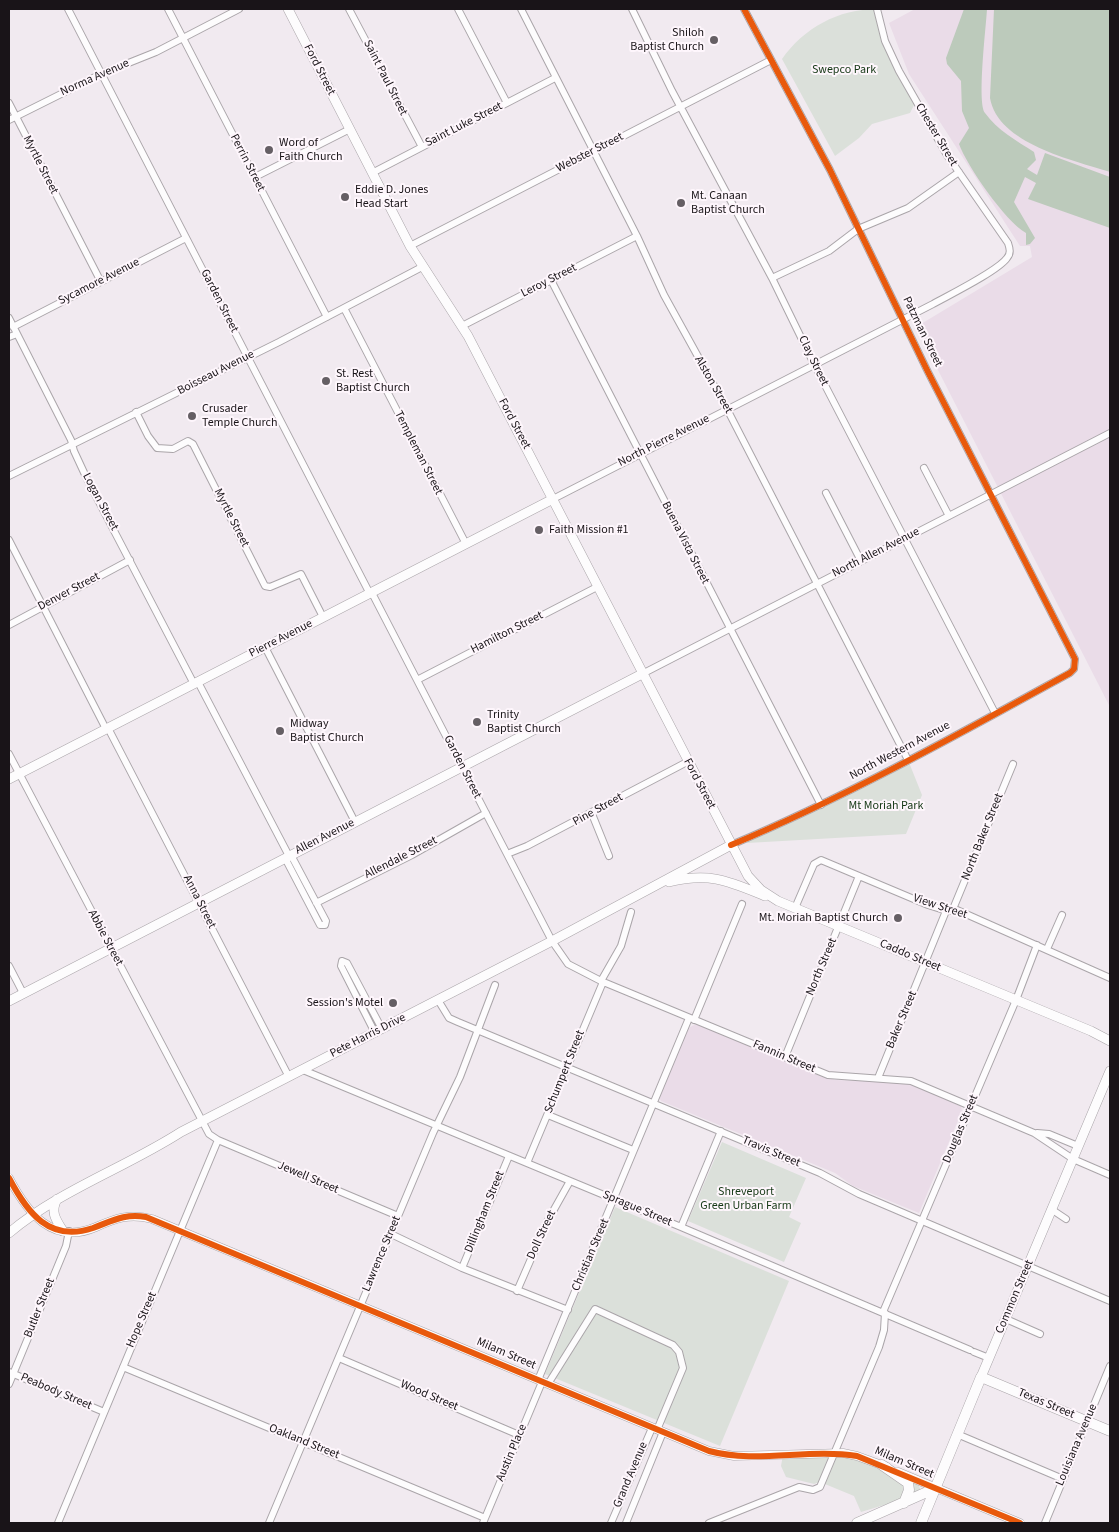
<!DOCTYPE html>
<style>
body{margin:0}
#map{position:relative;width:1119px;height:1532px;overflow:hidden;background:#f1eaf0;font-family:"Source Sans 3",sans-serif}
canvas{display:block}
.frame{position:absolute;inset:0;border:10px solid #191418;pointer-events:none}
</style>
<div id="map">
<canvas width="1119" height="1532"></canvas>
<div class="frame"></div>
</div>
<script>
const ctx = document.querySelector('canvas').getContext('2d');
ctx.lineJoin = 'round';
function fillPath(path, color) { ctx.fillStyle = color; ctx.fill(path, 'evenodd'); }
function trace(path, color, width, dash) { ctx.strokeStyle = color; ctx.lineWidth = width; ctx.lineCap = dash ? 'butt' : 'round'; ctx.setLineDash(dash || []); ctx.stroke(path); }
function label(font, color, halo, rows, align = 'center') {
  ctx.font = font + ' "Source Sans 3",sans-serif'; ctx.lineWidth = 4; ctx.setLineDash([]); ctx.textBaseline = 'middle'; ctx.strokeStyle = halo; ctx.fillStyle = color; for (const [text, x, y, turn = 0] of rows) {
    ctx.save(); ctx.translate(x, y); ctx.rotate((+turn || 0) * Math.PI / 180); ctx.textAlign = isNaN(turn) ? turn : align; if (halo) ctx.strokeText(text, 0, 0); ctx.fillText(text, 0, 0); ctx.restore();
  }
}
fillPath(new Path2D(`
 M915 9H1110V707L916 327 1032 257 1030 246H1020L909 74 889 23Z
 M696 1024 835 1080 907 1082 961 1106 962 1111 919 1213 853 1186 835 1173 661 1101 659 1097 688 1028Z`), '#eadce8');
fillPath(new Path2D(`
 M877 9 885 41 916 101 910 113 872 124 859 138 835 156 782 59C804 28 838 9 877 9Z
 M908 760 922 795 906 834 747 843 749 838Z
 M722 1142 806 1178 789 1217 801 1223 784 1262 688 1221Z
 M615 1207 789 1281 720 1446 545 1374Z
 M843 1454 879 1464 882 1471 917 1483 921 1490 914 1496 861 1512 854 1496 820 1482 814 1484 786 1477 781 1466 783 1455Z`), '#dbe0da');
fillPath(new Path2D(`
 M964 9H987C986 28 977 102 985 113 997 130 1017 141 1034 152L1036 160 1027 169 1037 175 1045 153 1110 177V228L1028 199 1036 183 1025 177 1014 202 1035 238 1030 244 1026 245V233C1005 221 967 166 959 144L969 128 962 111 961 81 947 64 946 58Z
 M994 9H1110V172C1073 160 998 144 990 98Z`), '#bccabb');
const minor = new Path2D(`
 M68 9 370 594
 M168 9 327 317
 M349 9 422 147
 M458 9 507 103
 M521 9 637 236 664 295 727 409 908 760
 M632 9 672 91 772 278 814 364 995 713
 M9 103 100 280
 M9 120 101 74 156 52 239 9
 M372 173 555 78
 M255 177 350 129
 M410 246 771 60
 M772 278 829 251 858 229 908 208 959 172
 M551 280 821 805
 M344 308 466 544
 M9 318 71 440 74 451 87 479 194 684
 M462 326 637 236
 M13 327 186 238
 M9 337 17 334
 M136 412 148 436 157 448 173 449 188 441 193 444 265 586 270 587 301 574 323 617
 M924 468 949 516
 M9 476 279 342 422 267
 M826 493 861 561
 M553 499 933 304C949 295 998 271 1007 258 1011 253 1010 249 1008 243L947 155 899 71 885 41 877 9
 M9 540 106 729
 M372 593 552 941 568 964 601 981 828 1075 911 1081 1034 1133 1073 1159 1110 1175
 M9 625 130 560
 M265 647 355 822
 M642 674 1110 433
 M417 680 597 587
 M198 682 289 856
 M108 728 289 1077
 M9 754 209 1134 218 1140 58 1523
 M592 814 609 856
 M731 845C848 796 959 734 1070 673L1074 669 1075 659 928 372 830 170 744 9
 M507 854 527 846 687 762
 M285 858 320 925H325L326 921 291 855
 M316 903 412 855 486 813
 M795 908 814 864 821 860 928 905 947 911 957 910 1110 978
 M953 909 1013 764
 M1047 949 1062 915
 M9 966 23 993
 M601 981 621 946 631 912
 M438 1000 449 1018 458 1022 820 1173 859 1194 1110 1301
 M694 1020 742 904
 M375 1033 341 966 342 961 347 963 382 1029
 M785 1057 859 876
 M303 1070 681 1227 970 1350
 M878 1078 946 911
 M548 1115 633 1150
 M1037 1133 1049 1134 1078 1146
 M218 1140 398 1216
 M527 1163 603 982
 M1051 1209 1066 1219
 M681 1227 721 1131
 M391 1234 462 1268 568 1310
 M462 1268 509 1156
 M517 1291 547 1222 570 1181
 M883 1312 1016 1000 1037 945
 M1006 1319 1040 1334
 M974 1352 989 1358
 M339 1358 519 1435
 M123 1367 485 1518
 M9 1372 104 1412
 M538 1380 689 1018
 M9 1384 66 1246 69 1231
 M548 1384 595 1309 673 1345 679 1352 683 1368 657 1430
 M957 1434 1063 1479
 M269 1523 433 1133 460 1077 495 985
 M483 1523 542 1382
 M611 1523 652 1428
 M626 1523 663 1432
 M709 1523 799 1487 813 1490 820 1487 879 1347 884 1330 885 1313
 M1045 1523 1110 1366`);
const tertiary = new Path2D(`
 M9 1178C27 1212 52 1246 96 1227 116 1218 130 1213 152 1219L709 1451 734 1456 843 1453 857 1456 887 1467
 M898 1472 1020 1523`);
const secondary = new Path2D(`
 M288 9 410 246 468 336 748 876 761 890 778 901 1091 1031 1110 1041
 M9 779 553 499
 M669 882C710 872 728 881 765 896
 M9 1001 642 674
 M57 1199C50 1212 56 1220 63 1231
 M9 1233C60 1190 125 1168 181 1132L552 941 731 845
 M981 1377 1110 1071`);
const primary = new Path2D(`
 M882 1465 908 1483 909 1490 904 1503
 M857 1523 936 1488
 M921 1523 981 1377 1110 1431`);
trace(minor, '#aaa5a9', 8);
trace(tertiary, '#aaa5a9', 9);
trace(secondary, '#aaa5a9', 10);
trace(primary, '#aaa5a9', 11);
trace(minor, '#fdfcfd', 6);
trace(tertiary, '#fdfcfd', 8);
trace(secondary, '#fdfcfd', 9);
trace(primary, '#fdfcfd', 10);
trace(new Path2D(`
 M731 845C848 796 959 734 1070 673L1074 669 1075 659 928 372 830 170 744 9
 M9 1178C27 1212 49 1243 93 1228 112 1221 125 1213 146 1217L709 1451C757 1464 808 1448 857 1456L1020 1523`), '#e8590c', 6);
for (const [x, y, r, color] of [
 [714,40,5,"#655f64"],
 [269,150,5,"#655f64"],
 [345,197,5,"#655f64"],
 [681,203,5,"#655f64"],
 [326,381,5,"#655f64"],
 [192,416,5,"#655f64"],
 [539,530,5,"#655f64"],
 [477,722,5,"#655f64"],
 [280,731,5,"#655f64"],
 [898,918,5,"#655f64"],
 [393,1003,5,"#655f64"]
]) { const dot = new Path2D(); dot.arc(x, y, r, 0, 2 * Math.PI); ctx.fillStyle = color; ctx.fill(dot); trace(dot, '#fef6fc', 2); }
label('12px', '#191418', '#fef6fc', [
 ["Shiloh",704,33,"right"],
 ["Baptist Church",704,47,"right"],
 ["Word of",279,143],
 ["Faith Church",279,157],
 ["Eddie D. Jones",355,190],
 ["Head Start",355,204],
 ["Mt. Canaan",691,196],
 ["Baptist Church",691,210],
 ["St. Rest",336,374],
 ["Baptist Church",336,388],
 ["Crusader",202,409],
 ["Temple Church",202,423],
 ["Faith Mission #1",549,530],
 ["Trinity",487,715],
 ["Baptist Church",487,729],
 ["Midway",290,724],
 ["Baptist Church",290,738],
 ["Mt. Moriah Baptist Church",888,918,"right"],
 ["Session's Motel",383,1003,"right"]
], 'left');
label('12px', '#191418', '#fef6fc', [
 ["Ford Street",319,70,63],
 ["Norma Avenue",95,78,-24],
 ["Saint Paul Street",385,78,63],
 ["Saint Luke Street",464,125,-27],
 ["Chester Street",936,135,59],
 ["Webster Street",590,153,-27],
 ["Perrin Street",247,163,63],
 ["Myrtle Street",40,165,63],
 ["Leroy Street",549,281,-27],
 ["Sycamore Avenue",99,282,-27],
 ["Garden Street",219,301,63],
 ["Patzman Street",922,332,64],
 ["Clay Street",813,361,64],
 ["Boisseau Avenue",216,373,-27],
 ["Alston Street",713,385,60],
 ["Ford Street",514,424,62],
 ["North Pierre Avenue",664,441,-27],
 ["Templeman Street",418,453,63],
 ["Logan Street",100,502,62],
 ["Myrtle Street",231,518,63],
 ["Buena Vista Street",685,543,63],
 ["North Allen Avenue",876,553,-27],
 ["Denver Street",69,592,-28],
 ["Hamilton Street",507,633,-27],
 ["Pierre Avenue",281,639,-27],
 ["North Western Avenue",900,751,-28],
 ["Garden Street",462,767,63],
 ["Ford Street",699,784,62],
 ["Pine Street",598,810,-29],
 ["Allen Avenue",325,837,-27],
 ["North Baker Street",983,837,-68],
 ["Allendale Street",401,858,-27],
 ["Anna Street",199,902,63],
 ["View Street",940,907,18],
 ["Abbie Street",105,938,62],
 ["Caddo Street",910,956,23],
 ["North Street",822,967,-67],
 ["Baker Street",902,1020,-67],
 ["Pete Harris Drive",368,1036,-27],
 ["Fannin Street",784,1057,23],
 ["Schumpert Street",565,1072,-68],
 ["Douglas Street",961,1129,-67],
 ["Travis Street",771,1152,23],
 ["Jewell Street",308,1178,23],
 ["Sprague Street",637,1209,23],
 ["Dillingham Street",485,1212,-68],
 ["Doll Street",542,1235,-65],
 ["Lawrence Street",382,1254,-67],
 ["Christian Street",591,1255,-67],
 ["Common Street",1015,1297,-67],
 ["Butler Street",40,1308,-68],
 ["Hope Street",142,1320,-67],
 ["Milam Street",506,1354,23],
 ["Peabody Street",56,1392,23],
 ["Wood Street",429,1396,23],
 ["Texas Street",1046,1404,23],
 ["Oakland Street",304,1442,22],
 ["Louisiana Avenue",1077,1445,-67],
 ["Austin Place",512,1453,-67],
 ["Milam Street",904,1463,23],
 ["Grand Avenue",631,1475,-67]
]);
label('12px', '#153815', '#fef6fc', [
 ["Swepco Park",844,70],
 ["Mt Moriah Park",886,806],
 ["Shreveport",746,1192],
 ["Green Urban Farm",746,1206]
]);
</script>
